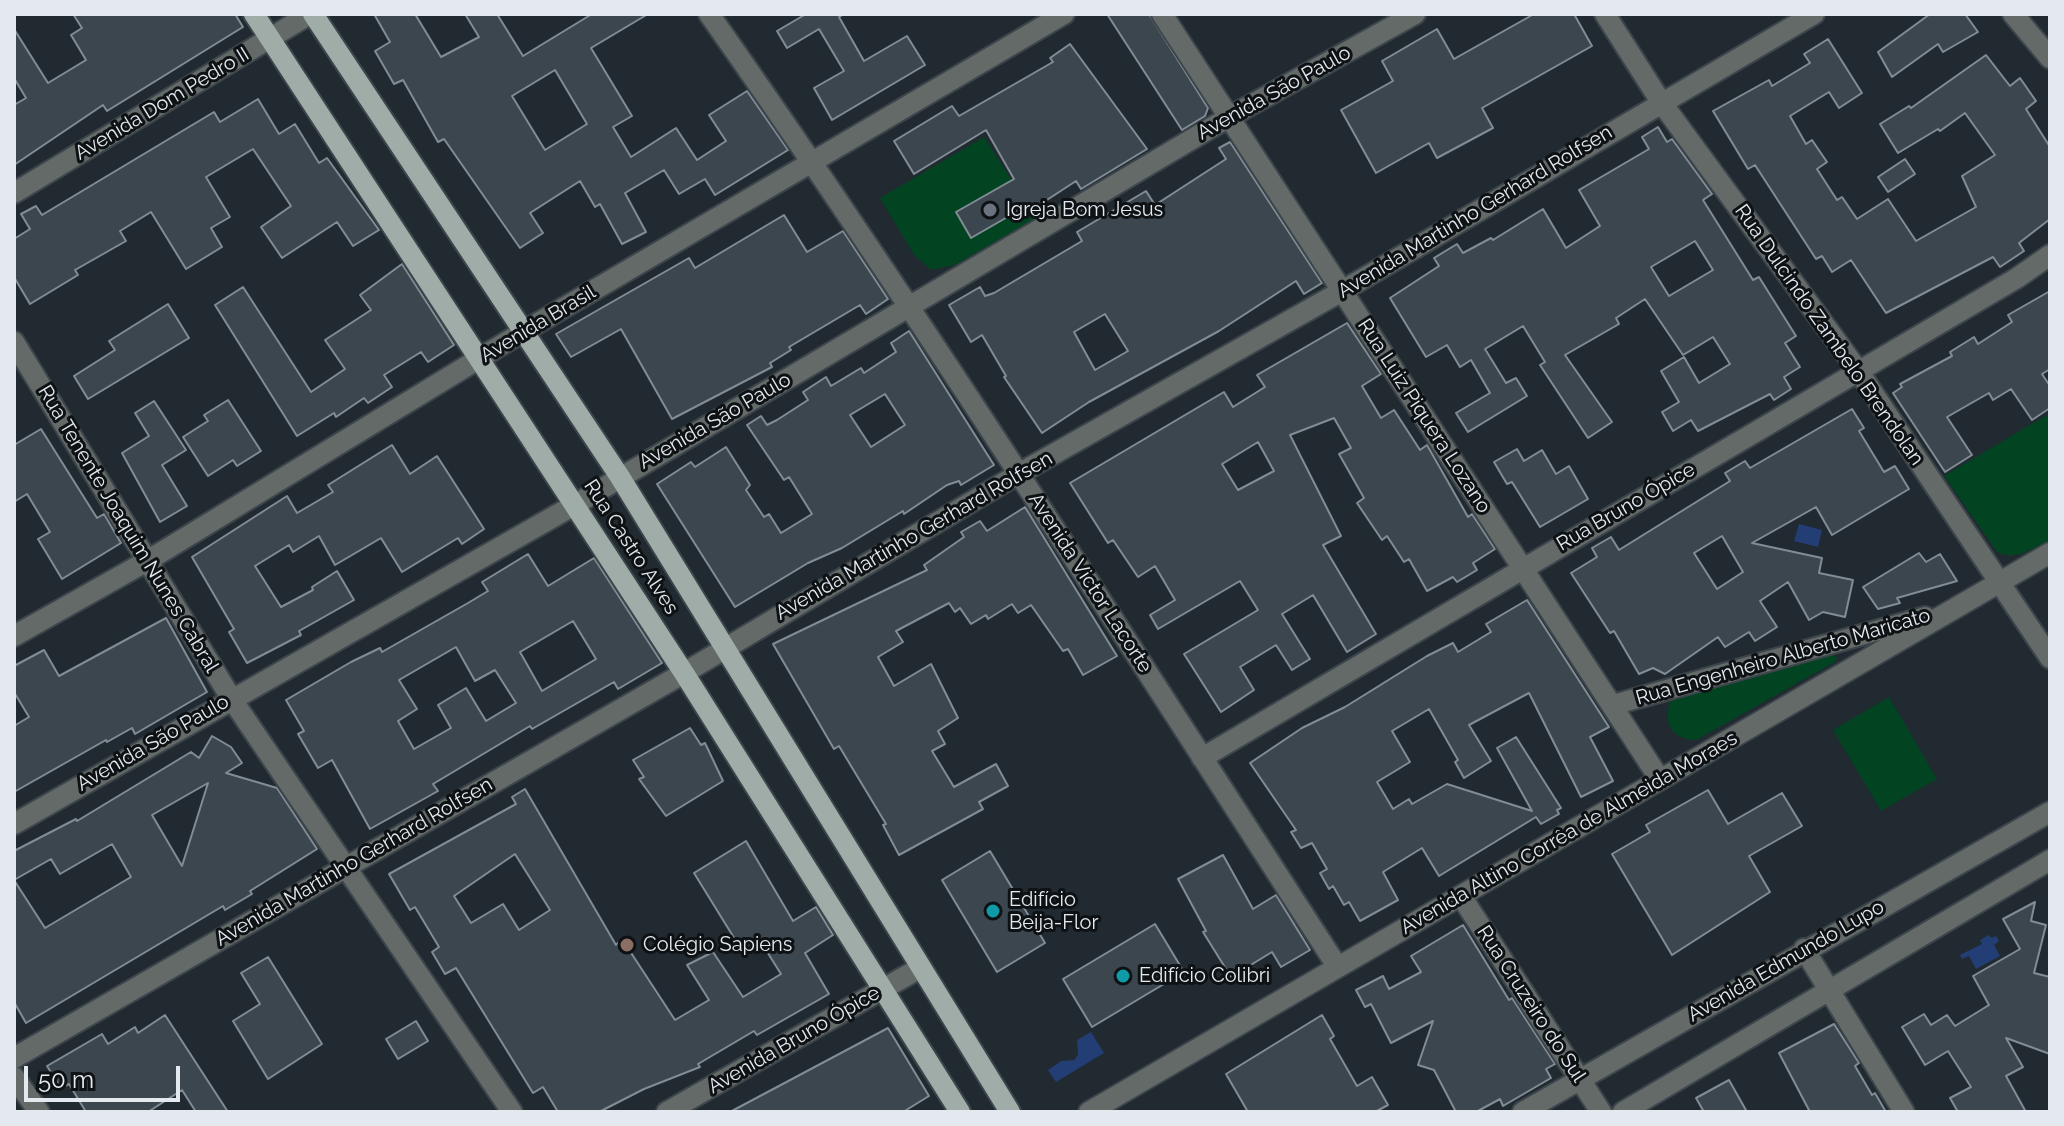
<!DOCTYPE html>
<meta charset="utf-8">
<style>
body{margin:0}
#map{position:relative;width:2064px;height:1126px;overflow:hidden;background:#212a31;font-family:Raleway,sans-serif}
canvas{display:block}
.frame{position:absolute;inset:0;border:16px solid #e3e9ee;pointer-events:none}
.scale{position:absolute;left:24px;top:1066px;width:156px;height:36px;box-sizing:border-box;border:4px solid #e3e9ee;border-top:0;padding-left:10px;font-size:24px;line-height:28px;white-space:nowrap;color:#e3e9ee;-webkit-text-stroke:6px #0e1215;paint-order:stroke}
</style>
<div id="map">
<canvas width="2064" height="1126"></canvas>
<div class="frame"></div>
<div class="scale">50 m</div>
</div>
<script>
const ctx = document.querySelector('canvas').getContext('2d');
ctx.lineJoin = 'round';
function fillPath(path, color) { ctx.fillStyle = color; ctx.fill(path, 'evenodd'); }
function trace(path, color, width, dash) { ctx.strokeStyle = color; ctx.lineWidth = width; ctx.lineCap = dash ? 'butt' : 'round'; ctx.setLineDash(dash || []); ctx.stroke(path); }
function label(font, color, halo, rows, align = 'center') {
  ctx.font = font + ' Raleway,sans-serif'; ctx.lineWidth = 6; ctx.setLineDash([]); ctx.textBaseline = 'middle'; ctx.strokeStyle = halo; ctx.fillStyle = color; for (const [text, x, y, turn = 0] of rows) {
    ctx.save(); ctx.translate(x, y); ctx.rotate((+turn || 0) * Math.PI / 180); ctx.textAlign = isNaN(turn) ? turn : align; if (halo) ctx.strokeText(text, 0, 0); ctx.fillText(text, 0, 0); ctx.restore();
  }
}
fillPath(new Path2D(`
 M984 137 1036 218 955 265 931 270 914 255 880 198Z
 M2050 413V539C2033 549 2016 561 1997 552L1944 476Z
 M1831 653 1837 658 1835 662 1696 740C1673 740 1661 722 1671 700Z
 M1889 697 1937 779 1881 811 1833 730Z`), '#024321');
fillPath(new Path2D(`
 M1799 524 1822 530 1818 547 1794 541Z
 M1989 935 1992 938 1996 936 1999 941 1994 945 2000 956 1976 969 1969 956 1962 959 1960 955 1982 944 1980 940Z
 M1091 1032 1104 1053 1056 1082 1048 1070 1061 1061 1074 1060 1078 1055 1077 1040Z`), '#233d75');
const building = new Path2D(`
 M73 14H235L243 27 107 111 103 105 14 165V105L26 98 14 78V29L48 83 86 60 71 35 82 28Z
 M374 14H415L441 57 479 37 465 14H497L523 56 592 14H648L591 48 632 116 613 127 631 157 676 128 697 160 726 141 709 115 747 91 788 150 715 195 705 179 679 194 664 170 625 193 646 232 622 244 600 204 595 207 580 181 530 213 543 233 520 248 444 139 438 142 403 80 394 84 375 51 390 42ZM555 70 587 124 545 150 512 96Z
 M806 14H844L839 17 864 61 907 36 925 65 832 120 814 88 844 71 819 29 787 48 777 31Z
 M1107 14H1149L1208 108 1205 116 1182 130Z
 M1534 14H1574L1592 46 1482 108 1493 128 1437 158 1429 143 1376 173 1341 110 1393 81 1382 61 1437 29 1454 59Z
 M1930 14H1965L1978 32 1943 52 1938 44 1892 77 1878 52Z
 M1828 39 1862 93 1839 108 1829 92 1790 116 1806 144 1812 140 1827 162 1817 169 1837 200 1842 197 1857 219 1888 199 1916 241 1976 207 1962 176 1995 155 1965 113 1940 131 1938 129 1898 153 1880 124 1909 106 1911 108 1986 55 2010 86 2020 78 2036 101 2026 109 2050 147V219L2019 243 2024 251 2000 267 1993 257 1886 313 1851 260 1832 272 1822 256 1816 259 1755 165 1748 169 1713 111 1769 80 1772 86 1810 63 1804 54Z
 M1070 44 1147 149 1081 189 1076 181 1033 209 1030 204 971 238 956 212 1014 179 986 130 914 174 894 141 952 106 959 116 1053 62 1050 58Z
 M258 99 279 134 295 124 319 163 327 158 379 230 353 246 337 222 282 258 261 227 291 206 253 149 206 177 230 217 211 228 222 247 186 269 151 212 120 231 126 241 75 270 78 275 30 304 14 277V239L30 229 21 214 36 206 42 215 214 112 220 122Z
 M1658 127 1667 142 1672 139 1712 194 1703 200 1753 280 1759 277 1796 336 1785 343 1800 367 1784 377 1791 389 1774 400 1770 394 1698 431 1691 420 1673 431 1662 412 1679 402 1661 371 1684 357 1699 383 1730 364 1713 337 1683 355 1645 299 1616 318 1619 324 1565 355 1612 422 1588 438 1540 365 1545 362 1523 326 1485 349 1506 383 1516 378 1527 396 1468 432 1456 413 1490 393 1471 360 1460 367 1447 345 1426 357 1390 298 1439 266 1434 258 1457 244 1463 253 1491 238 1493 240 1543 209 1566 248 1600 226 1579 190 1649 149 1642 137ZM1695 241 1713 270 1669 296 1651 267Z
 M1230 142 1322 283 1304 294 1296 281 1219 331 1089 402 1042 433 1004 377 1006 376 982 335 971 342 949 305 980 287 985 296 994 293 1082 241 1077 232 1146 191 1155 205 1226 159 1219 148ZM1105 314 1128 351 1095 370 1074 332Z
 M1905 159 1915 174 1888 192 1878 177Z
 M784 215 807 252 843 231 888 299 866 314 860 305 789 347 791 350 770 363 772 367 672 419 621 329 571 357 556 334 689 258 695 268Z
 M402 264 454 345 428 362 421 352 384 375 392 387 368 403 364 398 336 417 334 413 297 436 215 305 243 287 311 392 345 369 325 340 371 310 360 295Z
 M2050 291V369L2042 374 2050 386V408L2032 420 2011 389 1993 400 1989 393 1947 417 1972 455 1945 472 1893 393 1902 387 1900 384 1952 356 1950 352 1974 337 1978 344 2012 322 2008 315Z
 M168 304 189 338 88 399 74 376 115 350 109 341Z
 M1347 323 1381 374 1362 386 1381 418 1394 410 1420 450 1427 445 1468 517 1472 514 1495 549 1473 563 1477 570 1457 582 1453 577 1427 591 1409 559 1404 562 1387 536 1382 540 1357 503 1364 498 1339 454 1351 448 1334 418 1290 435 1341 536 1323 545 1376 634 1347 652 1313 595 1282 614 1310 659 1292 670 1276 645 1240 667 1254 690 1221 712 1184 654 1258 610 1240 581 1158 629 1150 615 1175 600 1155 566 1138 577 1113 540 1108 543 1070 483 1224 392 1233 407 1265 387 1257 375ZM1258 442 1274 471 1238 490 1222 464Z
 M909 331 994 465 961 485 959 481 947 485 904 514 903 511 842 548 808 563 735 607 657 484 691 462 695 467 726 447 750 485 746 490 764 517 769 514 781 533 812 514 789 477 784 480 747 425 761 416 767 425 777 420 808 400 803 392 826 377 831 386 861 368 864 373 896 352 891 343ZM885 394 905 425 871 447 850 415Z
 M228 400 261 451 237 466 233 460 208 476 183 437 208 421 204 415Z
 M154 401 186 450 162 465 187 506 160 522 122 453 149 436 135 413Z
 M1852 409 1864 428 1859 431 1884 472 1895 466 1909 489 1832 535 1816 507 1752 543 1822 558 1819 573 1853 580 1845 617 1823 612 1809 620 1788 582 1760 601 1777 627 1755 641 1749 632 1725 647 1718 637 1665 674 1653 668 1639 674 1614 631 1610 633 1571 573 1597 557 1592 548 1611 537 1619 550 1730 481 1725 473 1745 461 1750 468ZM1722 536 1743 572 1717 589 1694 553Z
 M41 429 97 518 104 514 121 543 62 579 38 539 50 532 27 494 14 502V445Z
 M392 445 410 474 437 456 484 529 462 544 458 538 402 572 381 538 335 565 319 536 293 552 289 545 255 566 281 607 313 590 312 587 337 571 354 600 299 631 301 635 247 663 229 632 234 629 192 557 287 496 297 513 333 492 328 485Z
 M1517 449 1524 461 1542 450 1556 474 1569 466 1588 499 1540 527 1512 482 1507 484 1494 462Z
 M1025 507 1117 656 1083 675 1068 649 1063 651 1031 605 1018 613 1012 604 988 619 986 615 971 624 960 608 955 612 949 603 896 631 903 642 878 657 894 686 931 664 958 718 938 731 945 744 932 751 954 787 996 764 1008 786 979 802 983 809 899 855 883 825 886 824 839 746 834 749 773 644 927 570 924 565 964 537 961 532 980 521 987 531Z
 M1919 553 1926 562 1940 554 1957 581 1897 598 1900 603 1878 609 1863 587Z
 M528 554 548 586 594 558 662 663 618 689 614 682 532 729 530 726 433 784 438 791 370 829 332 760 318 768 298 734 304 731 286 700 351 662 380 648 382 652 468 603 488 591 482 582ZM573 621 596 659 542 691 520 652ZM456 647 475 681 495 670 516 703 486 721 466 688 438 705 451 728 414 749 398 721 417 709 399 680Z
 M1527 600 1609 727 1590 737 1613 781 1581 797 1529 693 1469 725 1491 761 1464 778 1455 762 1458 760 1429 709 1392 731 1410 762 1377 782 1393 809 1409 799 1412 804 1447 784 1532 811 1497 748 1516 737 1561 808 1557 810 1559 814 1541 824 1536 817 1439 876 1422 848 1383 872 1398 900 1360 921 1349 902 1344 905 1333 886 1329 889 1320 873 1327 869 1312 843 1301 848 1291 832 1296 830 1250 763 1302 728 1345 707 1427 656 1453 643 1458 652 1491 632 1486 624Z
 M166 618 207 692 135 734 132 728 107 742 106 740 14 792V726L29 717 14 692V666L44 650 59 676Z
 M690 728 701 745 705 743 723 781 666 816 639 779 644 777 633 760Z
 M212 736 231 747 242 763 226 773 277 788 317 849 250 891 252 894 225 910 223 906 26 1023 14 1002V851L76 819 77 821 191 752 199 758ZM208 783 182 866 152 815ZM112 844 131 877 45 928 14 880 51 859 60 874Z
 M525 789 616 945 622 939 675 1020 709 1000 687 965 713 952 743 997 781 974 764 947 744 954 694 873 746 841 793 921 816 907 833 935 805 953 829 994 757 1035 754 1031 698 1064 700 1067 644 1089 599 1112H558L543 1087 533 1093 456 968 445 974 432 952 439 947 415 907 410 910 389 874 516 804 512 797ZM515 854 550 910 519 930 503 904 471 923 454 896Z
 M1708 790 1728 824 1782 793 1802 826 1749 856 1770 892 1672 955 1612 854 1650 832 1646 825Z
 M990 851 1045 943 997 972 942 880Z
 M1223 855 1253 909 1276 895 1310 950 1281 967 1272 952 1231 977 1203 932 1206 931 1178 879Z
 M2035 902 2031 921 2046 925 2034 973 2050 977V1054L2006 1038 2023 1067 2006 1076 2026 1112H1958L1950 1098 1971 1087 1948 1051 1925 1065 1902 1027 1924 1014 1931 1025 1947 1015 1955 1026 1989 1005 1973 976 2020 949 2003 919Z
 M1155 924 1184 972 1092 1027 1063 979Z
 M1463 925 1509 1000 1512 998 1555 1064 1546 1069 1551 1078 1503 1106 1500 1099 1476 1112H1456L1434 1070 1418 1065 1433 1021 1391 1043 1371 1004 1365 1007 1356 990 1383 976 1389 989 1421 972 1411 956Z
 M268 957 322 1044 268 1079 233 1021 260 1004 241 973Z
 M165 1015 228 1112H196L182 1090 148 1112H86L69 1084 61 1088 47 1066 102 1034 108 1044 135 1027 138 1033Z
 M1322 1015 1334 1036 1330 1039 1357 1086 1372 1077 1388 1105 1375 1112H1248L1226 1074Z
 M416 1021 428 1041 398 1059 386 1039Z
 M1834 1024 1859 1063 1855 1066 1872 1095 1875 1093 1886 1112H1810L1779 1053Z
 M888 1028 929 1096 903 1112H730Z
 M1729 1080 1747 1112H1704L1696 1098Z`);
fillPath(building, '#3c464e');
trace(building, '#818c95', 2);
const minor = new Path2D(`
 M709 14C928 325 1130 647 1337 966
 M1162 14 1659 778
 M1605 14 1661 102 1859 372 2050 658
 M2013 14 2050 58
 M14 193 310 14
 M14 342 231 698 512 1112
 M14 636 147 561 526 330 1064 14
 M1613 705 1925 617
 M1202 758 2017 278 2050 255
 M14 824 576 504 1231 116 1415 14
 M1461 896 1601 1112
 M1804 949 1904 1112
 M14 1058 684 673 1020 473 1342 291 1814 14
 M14 1077 39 1112
 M667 1112 920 968
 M1089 1112 2050 553
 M1523 1112 2050 812
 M1623 1112 2050 860`);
const major = new Path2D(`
 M254 14 684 673 960 1112
 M313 14 620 477 1010 1112`);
trace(minor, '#3c454b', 24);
trace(major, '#3c454b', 24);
trace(minor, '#646a68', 20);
trace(major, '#9faca7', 20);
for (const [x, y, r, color] of [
 [990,210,8,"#6b7280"],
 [993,911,8,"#0f9aa8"],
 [627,945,8,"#8d6e63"],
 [1123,976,8,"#0f9aa8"]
]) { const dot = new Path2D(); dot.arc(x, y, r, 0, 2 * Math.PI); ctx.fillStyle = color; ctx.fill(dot); trace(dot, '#0e1215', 3); }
label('20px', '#e3e9ee', '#0e1215', [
 ["Avenida São Paulo",1274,93,-29],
 ["Avenida Dom Pedro II",162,104,-31],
 ["Avenida Martinho Gerhard Rolfsen",1475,212,-31],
 ["Avenida Brasil",538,324,-31],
 ["Rua Dulcindo Zambelo Brendolan",1829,335,55],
 ["Rua Luiz Piquera Lozano",1424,416,57],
 ["Avenida São Paulo",715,421,-30],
 ["Rua Bruno Ópice",1626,507,-30],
 ["Rua Tenente Joaquim Nunes Cabral",128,529,59],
 ["Avenida Martinho Gerhard Rolfsen",914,536,-30],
 ["Rua Castro Alves",631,547,57],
 ["Avenida Victor Lacorte",1090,583,57],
 ["Rua Engenheiro Alberto Maricato",1783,657,-16],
 ["Avenida São Paulo",153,743,-30],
 ["Avenida Altino Corrêa de Almeida Moraes",1569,833,-30],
 ["Avenida Martinho Gerhard Rolfsen",354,862,-30],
 ["Avenida Edmundo Lupo",1786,961,-30],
 ["Rua Cruzeiro do Sul",1531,1004,57],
 ["Avenida Bruno Ópice",794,1040,-30]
]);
label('20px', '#e3e9ee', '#0e1215', [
 ["Igreja Bom Jesus",1006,210],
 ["Edifício",1009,900],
 ["Beija-Flor",1009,923],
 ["Colégio Sapiens",643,945],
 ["Edifício Colibri",1139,976]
], 'left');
</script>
